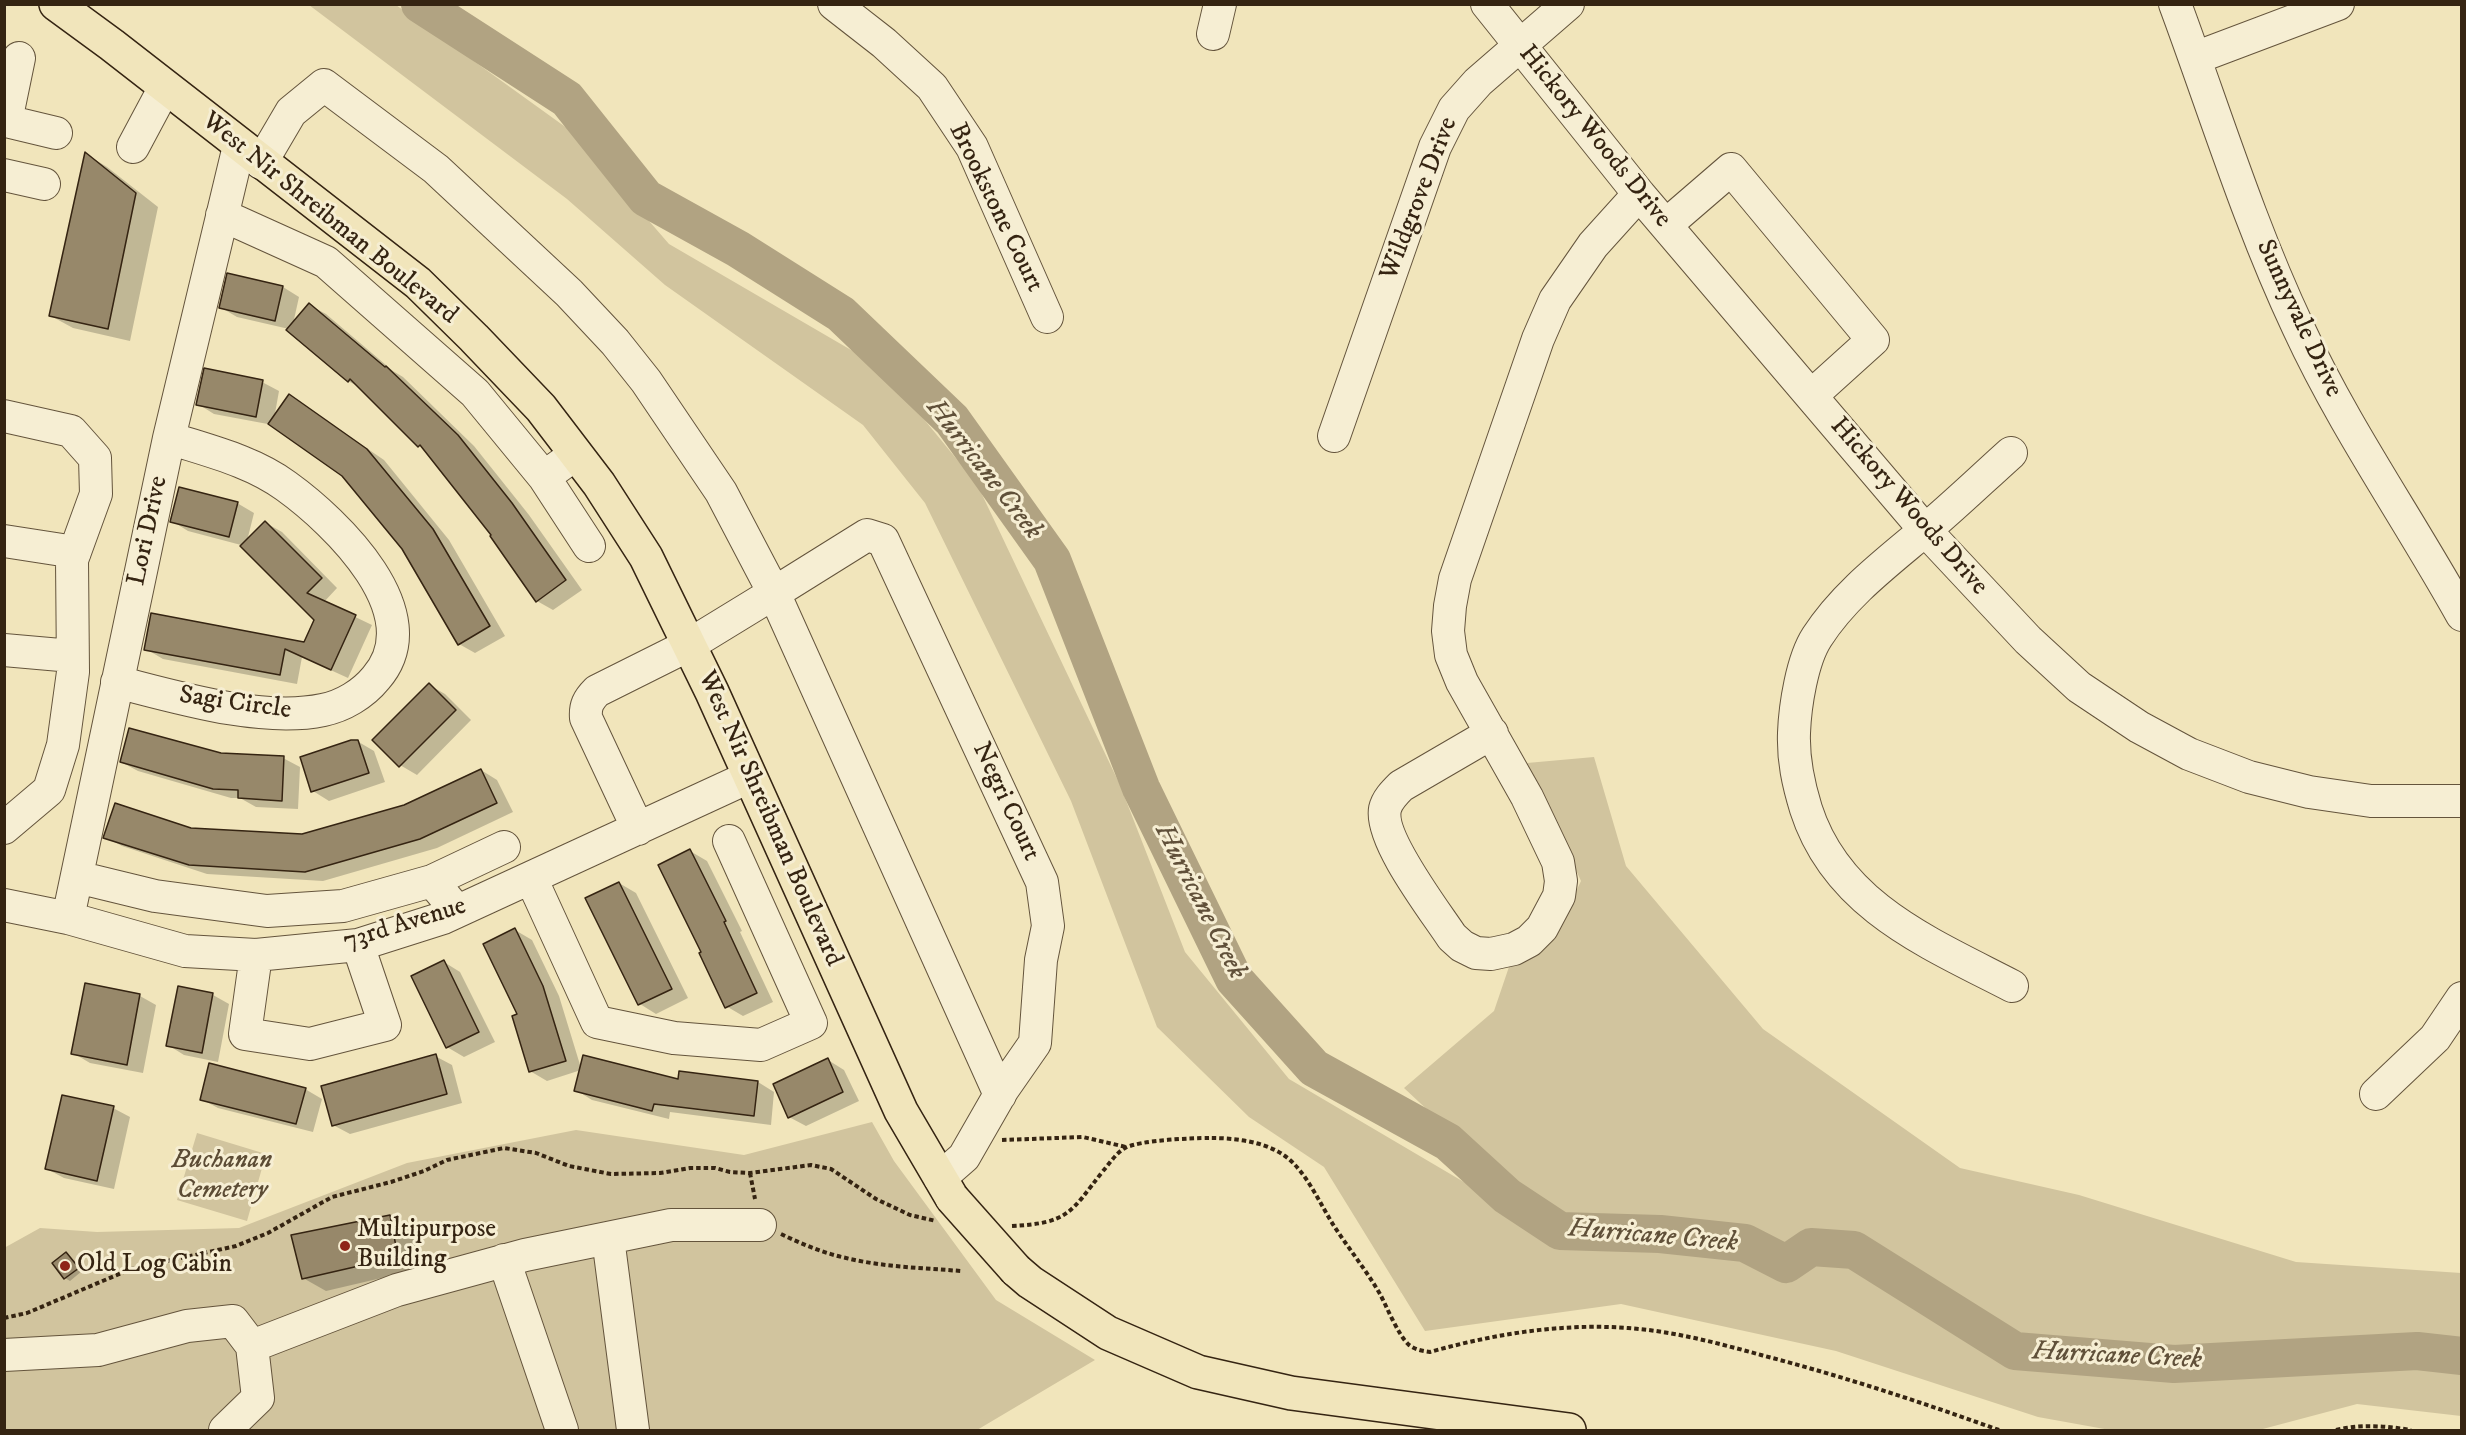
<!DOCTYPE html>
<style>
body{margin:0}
#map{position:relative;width:2466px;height:1435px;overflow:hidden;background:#f1e5bb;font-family:"IM FELL DW Pica",serif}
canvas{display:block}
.frame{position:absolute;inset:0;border:6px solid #352412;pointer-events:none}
</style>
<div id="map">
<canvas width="2466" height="1435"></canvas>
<div class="frame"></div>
</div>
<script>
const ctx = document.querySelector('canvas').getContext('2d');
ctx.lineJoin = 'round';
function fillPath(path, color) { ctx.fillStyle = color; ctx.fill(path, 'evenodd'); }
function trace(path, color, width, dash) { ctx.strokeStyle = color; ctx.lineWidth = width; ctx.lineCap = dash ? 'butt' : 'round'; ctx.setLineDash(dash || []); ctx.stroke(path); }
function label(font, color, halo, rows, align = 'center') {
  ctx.font = font + ' "IM FELL DW Pica",serif'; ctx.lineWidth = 6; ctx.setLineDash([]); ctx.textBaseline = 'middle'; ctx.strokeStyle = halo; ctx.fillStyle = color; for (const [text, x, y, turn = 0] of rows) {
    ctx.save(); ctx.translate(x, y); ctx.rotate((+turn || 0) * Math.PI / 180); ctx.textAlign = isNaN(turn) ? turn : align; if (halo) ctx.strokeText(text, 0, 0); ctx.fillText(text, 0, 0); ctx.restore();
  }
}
fillPath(new Path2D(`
 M309 5H396L571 131 669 244 882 368 977 484 1120 785 1185 952 1289 1079 1469 1185 1478 1157 1404 1088 1494 1011 1512 958 1557 932 1581 881 1527 763 1594 757 1626 866 1763 1029 1960 1168 2079 1195 2296 1262 2461 1273V1416L2357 1404 2259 1430H2110L2038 1417 1836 1351 1621 1304 1425 1331 1324 1167 1249 1117 1157 1027 1071 801 925 503 863 425 665 285 567 199Z
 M872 1122 894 1161 996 1300 1095 1360 977 1430H5L4 1248 40 1228 97 1232 239 1228 407 1163 576 1130 744 1155Z
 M197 1133 266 1154 247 1221 177 1200Z`), '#d1c49e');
fillPath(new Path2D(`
 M86 154 107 167 158 207 130 341 73 328 51 316Z
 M283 287 299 297 293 324 309 305 326 314 393 371 403 377 474 446 529 515 582 590 553 610 537 601 494 535 425 449 361 388 348 381 289 329 237 317 220 307Z
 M262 382 279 391 274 419 290 396 384 460 449 540 505 636 475 653 459 644 403 548 343 475 273 425 214 414 198 404Z
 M237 503 254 513 247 541 266 523 282 532 337 588 324 602 372 625 348 678 302 657 297 684 163 659 146 649 305 644 315 620 241 545 188 531 172 521Z
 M429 685 445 694 471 720 417 775 400 765Z
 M357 741 374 751 385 782 329 801 313 791Z
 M221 755 283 758 300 767 298 809 256 807 240 798H231L138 771 121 762Z
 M481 770 497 780 513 812 437 848 323 881 207 874 122 846 105 837 191 829 303 836 404 807Z
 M690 851 707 861 742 931 740 932 773 1002 743 1016 726 1006Z
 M619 883 636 893 688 998 656 1014 640 1004 587 899Z
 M515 930 532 940 559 996 581 1068 679 1081 680 1073 758 1082 774 1092 771 1125 670 1112 669 1119 592 1100 576 1090 581 1070 547 1081 530 1071 519 1015Z
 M444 962 460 972 495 1042 464 1057 447 1047Z
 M179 988 213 995 229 1004 218 1062 184 1055 168 1045Z
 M140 996 156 1005 143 1073 90 1063 73 1053Z
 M435 1056 452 1065 462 1103 350 1134 333 1125Z
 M828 1060 844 1070 859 1101 806 1126 789 1117Z
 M305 1089 322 1099 313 1132 218 1108 201 1099Z
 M113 1108 130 1117 114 1189 64 1178 47 1169Z
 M389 1216 412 1229 420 1269 326 1291 303 1278Z
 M66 1254 82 1271 70 1281 65 1278Z`), '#0003');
trace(new Path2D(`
 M420 4 567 99 646 198 738 249 841 314 952 420 1052 560 1141 788 1234 979 1314 1068 1448 1142 1507 1196 1560 1231 1660 1234 1745 1243 1786 1264 1811 1247 1854 1250 2015 1351 2174 1364 2417 1351 2462 1356`), '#b1a382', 38);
const building = new Path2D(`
 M85 152 136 193 108 329 49 316Z
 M227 273 283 286 275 321 219 308Z
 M309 303 385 367 386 366 458 435 512 503 566 580 536 602 490 536 491 535 420 445 418 447 350 379 348 382 286 330Z
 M204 368 263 380 256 417 196 405Z
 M289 394 367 449 433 529 490 626 458 645 402 549 342 476 268 424Z
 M179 487 238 502 229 537 170 522Z
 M265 521 322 578 307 593 356 615 331 670 285 649 280 675 144 650 151 613 304 642 314 620 240 546Z
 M429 683 456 710 399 767 372 740Z
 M129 728 221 753 284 756 282 801 238 798V790L213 789 120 762Z
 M351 740H358L369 773 311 792 300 757Z
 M481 769 497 803 420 839 305 872 189 865 103 838 115 803 191 828 302 834 404 805Z
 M690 849 726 921 724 922 757 993 725 1008 699 953 701 952 658 865Z
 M619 882 672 989 638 1005 585 898Z
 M515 928 543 986 566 1061 529 1072 512 1016 517 1014 483 944Z
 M444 960 479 1032 446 1048 411 976Z
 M85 983 140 994 127 1065 71 1054Z
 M178 986 213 993 202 1053 166 1046Z
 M436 1054 447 1094 332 1126 321 1086Z
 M583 1055 678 1079 679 1071 758 1081 754 1116 654 1104 652 1111 574 1091Z
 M828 1058 843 1092 788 1118 773 1084Z
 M209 1063 306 1088 296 1124 200 1100Z
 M62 1095 114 1106 97 1181 45 1169Z
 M390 1215 398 1257 302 1279 291 1235Z
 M66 1252 79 1268 64 1279 52 1263Z`);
fillPath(building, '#97886a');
trace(building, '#352412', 1.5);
const minor = new Path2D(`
 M834 4 884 43 932 87 972 147 1047 317
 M1487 4 1639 194 1925 530 2028 640 2079 687 2139 727 2189 754 2249 777 2309 792 2371 801H2462
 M2175 4C2215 112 2249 223 2298 327 2344 427 2408 518 2462 615
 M1213 34 1220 4
 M2195 58 2338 4
 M4 121H6L19 58
 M6 121 56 133
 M133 147 165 87
 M261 163 291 112 324 85 436 169 569 293 615 342 646 381 721 492 774 593 689 645 597 691C588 700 585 706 586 718L638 829
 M4 175 44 184
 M222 215 326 262 475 393 544 477 576 454
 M1666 225 1731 169 1873 340 1811 396
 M4 416 71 431 95 458 96 494 72 560 73 672 63 745 49 790 4 828
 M1334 436 1435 147 1454 109 1478 82 1568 4
 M2011 453C1982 479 1953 507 1923 532 1885 564 1844 595 1817 637 1802 660 1795 706 1794 733 1793 760 1798 783 1806 809 1837 906 1929 943 2012 986
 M544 477 589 546
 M4 541 75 552
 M4 650 72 656
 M117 682C176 697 262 723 323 710 343 706 363 694 376 678 432 614 336 522 286 486 252 461 209 451 169 438
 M1492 733 1401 786C1394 793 1387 800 1385 809 1379 839 1435 911 1452 937L1462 946 1476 953 1491 954 1514 949 1529 941 1542 928 1559 896 1561 881 1558 862 1527 797 1462 682 1451 655 1448 631 1450 606 1455 579 1483 498 1538 339 1555 300 1593 245 1639 194
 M77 877 155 896 267 911 343 906 432 881 457 911
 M531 878 597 1022 674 1038 761 1045 811 1023 729 841
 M432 881 504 847
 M4 905 68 918 185 951 256 955 358 945 443 918 749 777
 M68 918 169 438 239 146
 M256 955 245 1034 310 1044 385 1025 358 945
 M2376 1094 2435 1038 2462 998
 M940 1178 964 1157 1003 1089 1035 1043 1041 960 1048 926 1042 882 883 540 867 535 774 593 1000 1095
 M608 1238 633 1430
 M504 1260 562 1430
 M252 1346 397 1290 525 1255 671 1225H760
 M4 1355 98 1350 187 1326 233 1321 252 1346 258 1398 225 1430`);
const major = new Path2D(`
 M56 4 112 45 418 283 474 338 541 408 599 484 646 557 712 692 901 1111 952 1198
 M1016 1270 1030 1282 1108 1333 1198 1372 1291 1393 1569 1430`);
trace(minor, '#64543c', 34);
trace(major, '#352412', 36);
trace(new Path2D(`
 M1002 1140 1083 1137 1126 1147
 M750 1173 755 1199
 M1012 1226C1069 1223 1070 1213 1103 1171 1110 1163 1116 1153 1125 1148 1140 1140 1192 1138 1210 1138 1234 1138 1264 1141 1285 1156 1306 1171 1320 1204 1334 1226 1349 1249 1366 1270 1380 1294 1387 1307 1398 1335 1409 1345 1416 1350 1423 1351 1430 1352 1494 1334 1561 1323 1628 1328 1672 1331 1718 1343 1761 1355 1842 1376 1921 1402 1999 1430
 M781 1234C802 1244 823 1253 846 1258 883 1267 923 1268 961 1271
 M4 1318 27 1313 131 1269 236 1246 268 1233 332 1197 391 1182 424 1171 447 1160 504 1148 536 1153 569 1166 611 1174 660 1173 690 1168H715L730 1172 750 1173 811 1165 831 1169 876 1199 910 1215 936 1221
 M2336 1430C2361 1424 2386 1426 2411 1430`), '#352412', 4, [4.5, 3]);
trace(minor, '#f6eed3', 32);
trace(major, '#f1e5bb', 33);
const majorBridge = new Path2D(`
 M952 1198 1016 1270`);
trace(majorBridge, '#352412', 36, []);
trace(majorBridge, '#f1e5bb', 33);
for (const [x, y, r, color] of [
 [345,1246,6,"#8f2418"],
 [65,1266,6,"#8f2418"]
]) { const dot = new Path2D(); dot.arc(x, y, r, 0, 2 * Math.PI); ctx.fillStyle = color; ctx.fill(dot); trace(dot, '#f6eed3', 2); }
label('26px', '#352412', '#f6eed3', [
 ["Hickory Woods Drive",1594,137,51],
 ["Wildgrove Drive",1420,199,-69],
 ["Brookstone Court",995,208,64],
 ["West Nir Shreibman Boulevard",329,219,39],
 ["Sunnyvale Drive",2298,319,65],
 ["Hickory Woods Drive",1908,507,49],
 ["Lori Drive",149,531,-78],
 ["Sagi Circle",235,704,8],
 ["Negri Court",1005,802,65],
 ["West Nir Shreibman Boulevard",769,819,66],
 ["73rd Avenue",405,925,-17]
]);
label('italic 26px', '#5c4c35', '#f6eed3', [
 ["Buchanan",222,1162],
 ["Cemetery",222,1192]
]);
label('26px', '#352412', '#f6eed3', [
 ["Multipurpose",357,1231],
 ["Building",357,1261],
 ["Old Log Cabin",77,1266]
], 'left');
label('italic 27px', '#605039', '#f6eed3', [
 ["Hurricane Creek",983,470,52],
 ["Hurricane Creek",1199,902,63],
 ["Hurricane Creek",1653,1237,5],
 ["Hurricane Creek",2117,1357,3]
]);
</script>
